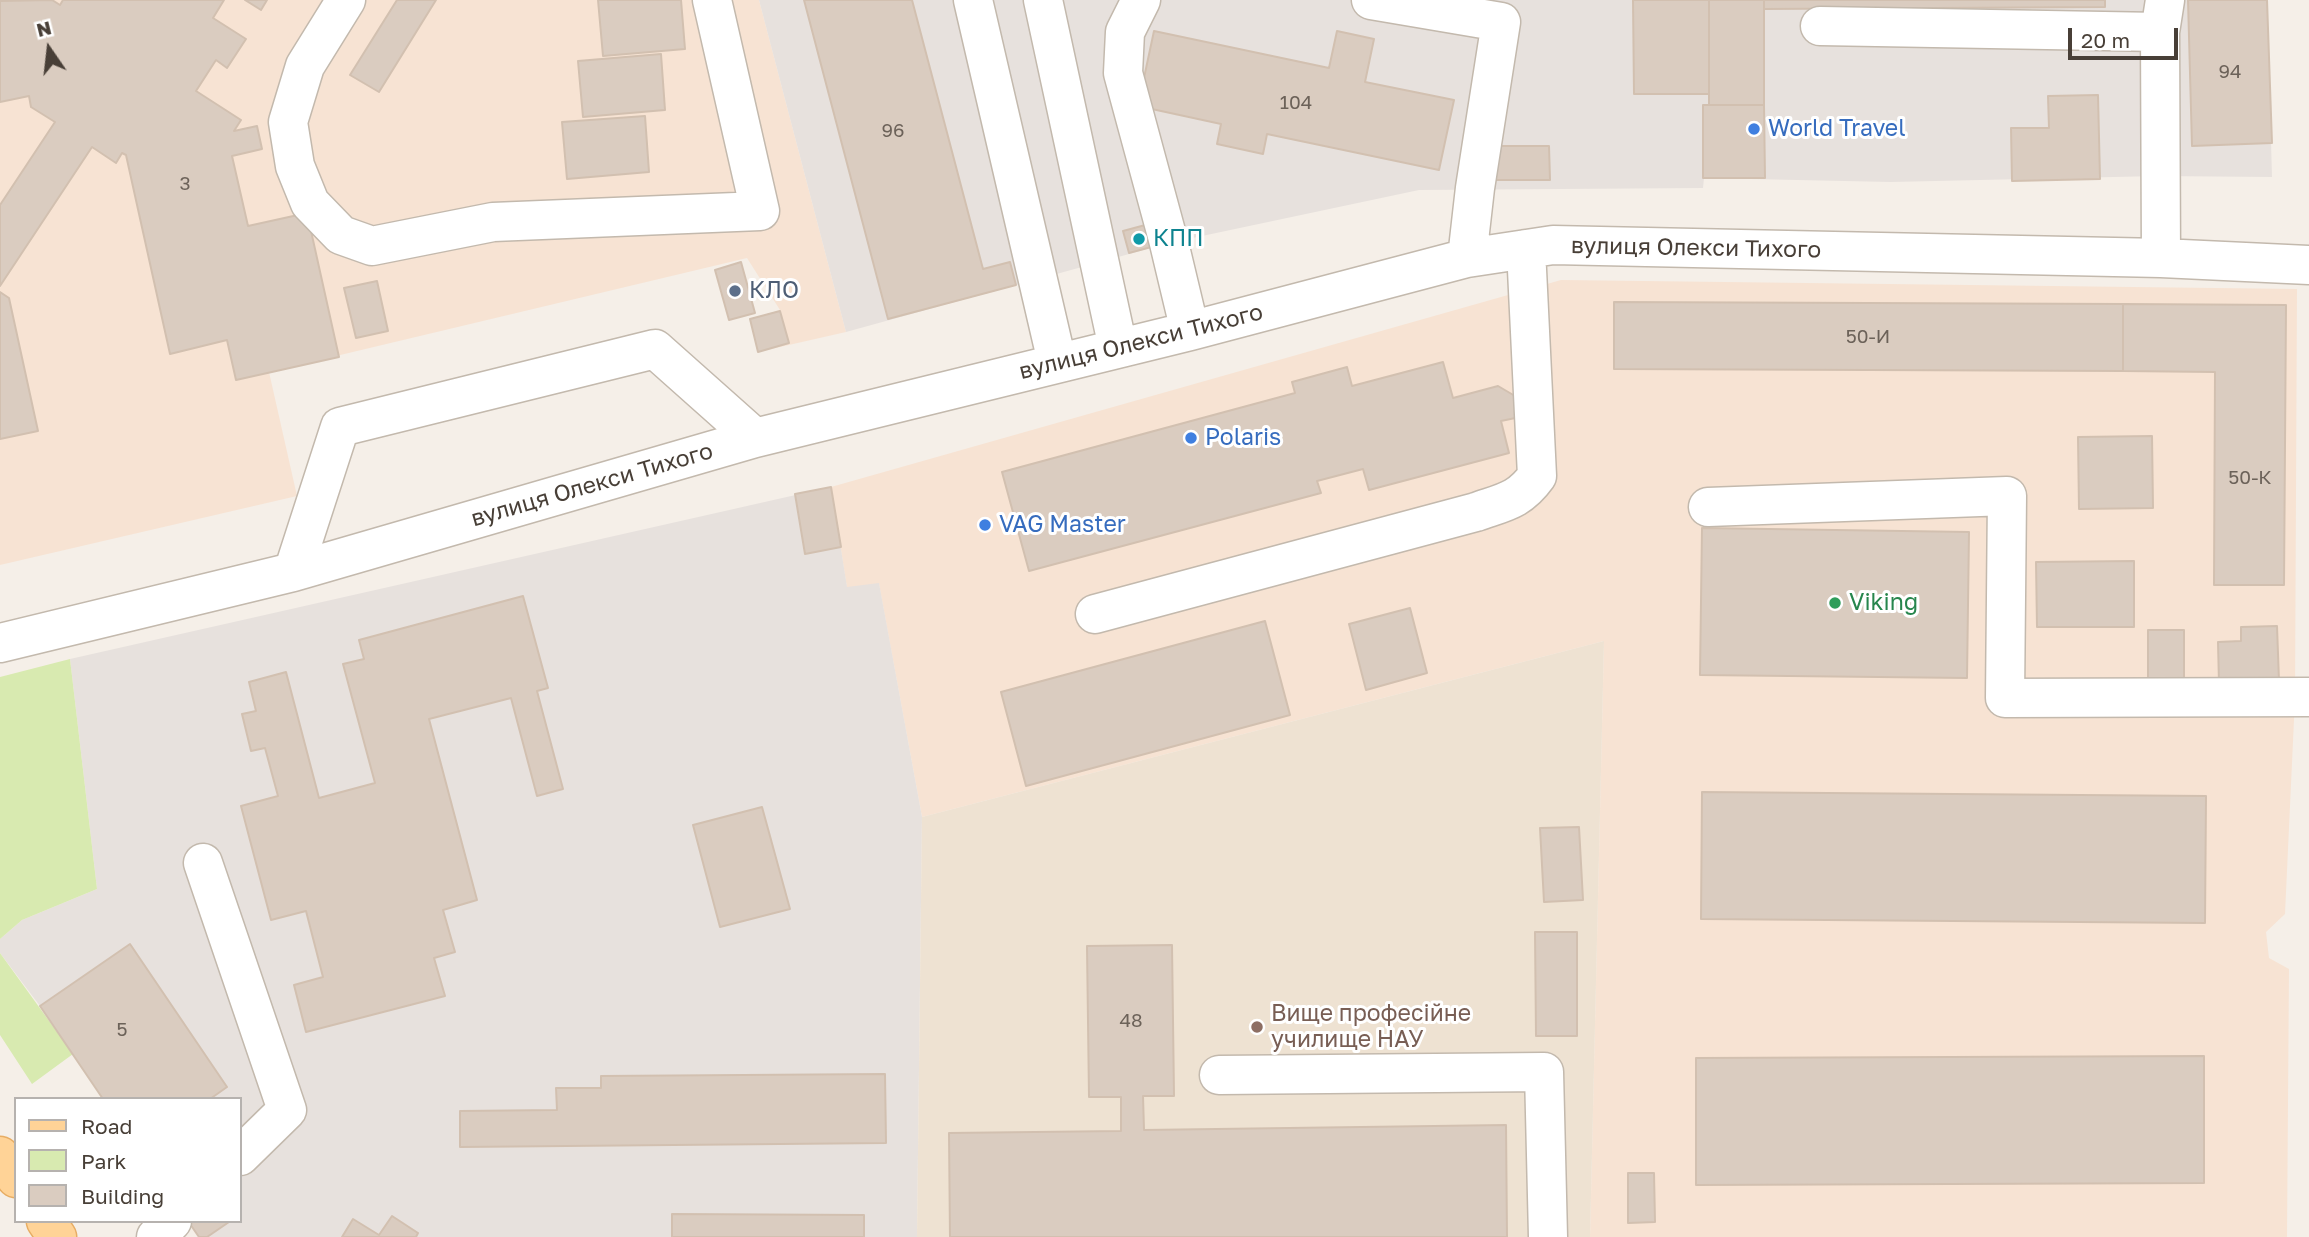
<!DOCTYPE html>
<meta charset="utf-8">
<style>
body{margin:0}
#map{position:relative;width:2309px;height:1237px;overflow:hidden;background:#f5efe8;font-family:"Golos Text",sans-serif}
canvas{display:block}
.legend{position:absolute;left:14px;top:1097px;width:228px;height:126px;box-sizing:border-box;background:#fff;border:2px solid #b6b2af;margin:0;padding:9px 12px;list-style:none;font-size:21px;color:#483f37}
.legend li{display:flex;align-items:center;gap:14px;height:35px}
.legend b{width:35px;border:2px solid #b6b2af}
.north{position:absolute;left:14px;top:14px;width:70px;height:70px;-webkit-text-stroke:5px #fff;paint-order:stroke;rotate:346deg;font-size:19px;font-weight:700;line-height:28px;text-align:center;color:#483f37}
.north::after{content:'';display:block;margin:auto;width:24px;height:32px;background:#483f37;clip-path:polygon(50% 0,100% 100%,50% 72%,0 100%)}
.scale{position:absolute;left:2068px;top:28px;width:110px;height:32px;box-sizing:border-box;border:4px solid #483f37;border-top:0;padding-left:9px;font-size:21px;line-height:24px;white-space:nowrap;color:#483f37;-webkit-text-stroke:5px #fff;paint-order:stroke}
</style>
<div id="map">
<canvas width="2309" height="1237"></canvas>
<ul class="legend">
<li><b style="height:9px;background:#ffd397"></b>Road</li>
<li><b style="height:19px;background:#d8eab0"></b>Park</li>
<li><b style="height:19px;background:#daccc0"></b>Building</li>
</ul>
<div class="north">N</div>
<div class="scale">20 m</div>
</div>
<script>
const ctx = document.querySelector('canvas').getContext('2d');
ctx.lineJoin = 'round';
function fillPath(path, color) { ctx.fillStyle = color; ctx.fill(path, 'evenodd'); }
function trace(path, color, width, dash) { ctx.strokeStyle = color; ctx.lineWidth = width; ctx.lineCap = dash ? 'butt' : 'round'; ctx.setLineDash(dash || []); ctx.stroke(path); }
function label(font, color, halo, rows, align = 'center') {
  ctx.font = font + ' "Golos Text",sans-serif'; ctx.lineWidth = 6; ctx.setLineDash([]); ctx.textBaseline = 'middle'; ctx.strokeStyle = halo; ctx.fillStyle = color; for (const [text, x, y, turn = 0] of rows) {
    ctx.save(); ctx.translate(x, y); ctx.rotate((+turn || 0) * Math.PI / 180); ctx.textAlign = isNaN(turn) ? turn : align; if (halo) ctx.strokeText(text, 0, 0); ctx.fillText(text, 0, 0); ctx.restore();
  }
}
fillPath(new Path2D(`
 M0 0H759L846 332 758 352 750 319 780 310 747 258 269 372 297 496 0 565Z
 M1561 280 2297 289 2295 698 2285 914 2266 932 2269 958 2289 969 2287 1237H1590L1604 641 922 817 879 584 847 588 831 487Z`), '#f7e3d3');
fillPath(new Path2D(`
 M759 0H2267L2272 177 2158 176 1891 182 1704 178 1703 188 1419 190 1169 243 846 332Z
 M831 487 847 587 879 583 922 817 917 1237H207L228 1221H240V1099H103L40 1006 0 953V939L22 920 97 889 70 659Z`), '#e7e1dd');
fillPath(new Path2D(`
 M1604 641 1590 1237H917L922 817Z`), '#eee2d2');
fillPath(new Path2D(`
 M70 659 97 889 22 920 0 939V677Z
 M0 953 73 1054 32 1084 0 1035Z`), '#d8eab0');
const building = new Path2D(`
 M52 0 60 5 63 0H224L213 18 246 39 227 68 216 60 196 91 241 120 234 131 257 126 262 149 232 156 248 226 307 213 339 357 236 380 227 340 170 354 126 155 122 153 116 163 92 147 0 286V205L55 122 31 107 29 96 0 102V1Z
 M245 0H267L261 10Z
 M397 0H436L379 92 350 75Z
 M598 0H681L685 49 603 56Z
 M804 0H912L983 269 1010 262 1016 285 888 319Z
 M1633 0H1709V94H1634Z
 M1709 0H1764V105H1709Z
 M1764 0H2105V7L1764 9Z
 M2188 0H2267L2272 143 2192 146Z
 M1154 31 1329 68 1337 31 1374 39 1365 82 1454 100 1439 170 1267 134 1263 154 1217 144 1221 124 1138 106Z
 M661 54 665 110 583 117 578 61Z
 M2098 95 2100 179 2012 181 2011 128H2049L2048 96Z
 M1703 105H1764L1765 178H1703Z
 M645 116 649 172 567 179 562 122Z
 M1491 146H1549L1550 180H1492Z
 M1149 224 1155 246 1129 253 1123 231Z
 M741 262 755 313 729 320 715 270Z
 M377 281 388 331 356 338 344 288Z
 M0 292 9 298 38 431 0 439Z
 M1614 302 2123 304V371L1614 369Z
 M2123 304 2286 305 2284 585H2214L2215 372 2123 371Z
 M780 311 789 343 758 352 750 319Z
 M1443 362 1453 398 1498 386 1515 396 1520 417 1501 421 1509 453 1369 490 1363 469 1317 481 1321 493 1029 571 1002 472 1295 393 1292 382 1347 367 1352 386Z
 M2152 436 2153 508 2079 509 2078 437Z
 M831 487 841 547 805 554 795 494Z
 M1702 528 1969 532 1967 678 1700 675Z
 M2134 561V627H2037L2036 562Z
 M523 596 548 688 537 691 563 789 537 796 511 698 429 719 477 900 443 910 455 952 434 958 445 996 306 1032 294 985 323 977 306 911 271 920 241 806 278 796 265 748 251 751 242 714 256 711 249 682 286 672 319 798 375 783 343 664 364 659 359 640Z
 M1410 608 1427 673 1366 690 1349 624Z
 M1265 621 1290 715 1026 786 1001 692Z
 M2277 626 2279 681 2219 684 2218 642 2241 641V627Z
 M2148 630H2184V684H2148Z
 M1702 792 2206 796 2205 923 1701 919Z
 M762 807 790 909 720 927 693 825Z
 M1579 827 1583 900 1544 902 1540 828Z
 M1535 932H1577V1036H1536Z
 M130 944 227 1087 210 1099H103L40 1006Z
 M1172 945 1174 1096H1143L1144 1130 1506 1125 1507 1237H950L949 1133 1121 1131V1097H1089L1087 946Z
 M2204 1056V1183L1696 1185V1058Z
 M885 1074 886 1143 460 1147V1111L557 1110 556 1088H601V1076Z
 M1628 1173H1654L1655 1222 1628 1223Z
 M672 1214 864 1215V1237H672Z
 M392 1216 418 1233 416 1237H342L353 1219 379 1235Z
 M188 1221H228L229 1222 207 1237H199Z`);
fillPath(building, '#daccc0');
trace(building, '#d2c0b0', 2);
const minor = new Path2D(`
 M346 0 305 66 288 122 295 166 310 203 341 235 372 246 493 222 760 211 712 0
 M973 0 1057 362
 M1043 0 1118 348
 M1141 0 1125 32 1123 73 1169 243 1190 331
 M1371 0 1501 22 1475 188 1467 258
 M1820 26 2160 32
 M2161 258 2160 32 2165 0
 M1708 507 2007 496 2005 698 2309 697
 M293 572 340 427 655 349 755 438
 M1095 614 1476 512C1504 502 1519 501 1537 476L1526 249
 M0 643 293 572 755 438 1190 331 1467 258 1553 245 2161 258 2309 265
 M203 863 287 1110 240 1156
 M1219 1075 1544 1072 1548 1237
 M156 1237 172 1221`);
const major = new Path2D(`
 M0 1156 16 1178
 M46 1221 57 1237`);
trace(minor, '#c3b9ad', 41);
trace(major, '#e7ad64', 41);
trace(minor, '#fff', 38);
trace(major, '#ffd397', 38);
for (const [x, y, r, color] of [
 [1754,129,7,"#3f7fe0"],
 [1139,239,7,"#0f9aa8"],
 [735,291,7,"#5c6f8a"],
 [1191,438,7,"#3f7fe0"],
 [985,525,7,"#3f7fe0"],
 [1835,603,7,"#2e9e5b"],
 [1257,1027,7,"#8d6e63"]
]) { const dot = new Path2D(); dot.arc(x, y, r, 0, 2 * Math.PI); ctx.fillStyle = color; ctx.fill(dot); trace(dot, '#fff', 2.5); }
label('19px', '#6c6259', null, [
 ["94",2230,72],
 ["104",1296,103],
 ["96",893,131],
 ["3",185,184],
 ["50-И",1868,337],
 ["50-К",2250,478],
 ["48",1131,1021],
 ["5",122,1030]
]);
label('23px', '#366cbe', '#fff', [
 ["World Travel",1768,129],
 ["Polaris",1205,438],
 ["VAG Master",999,525]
], 'left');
label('23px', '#0d838f', '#fff', [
 ["КПП",1153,239]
], 'left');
label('23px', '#483f37', '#fff', [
 ["вулиця Олекси Тихого",1696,248,1],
 ["вулиця Олекси Тихого",1141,342,-14],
 ["вулиця Олекси Тихого",592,485,-16]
]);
label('23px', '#4e5e75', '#fff', [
 ["КЛО",749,291]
], 'left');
label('23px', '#27864d', '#fff', [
 ["Viking",1849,603]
], 'left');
label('23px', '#785e54', '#fff', [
 ["Вище професійне",1271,1014],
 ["училище НАУ",1271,1040]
], 'left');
</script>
